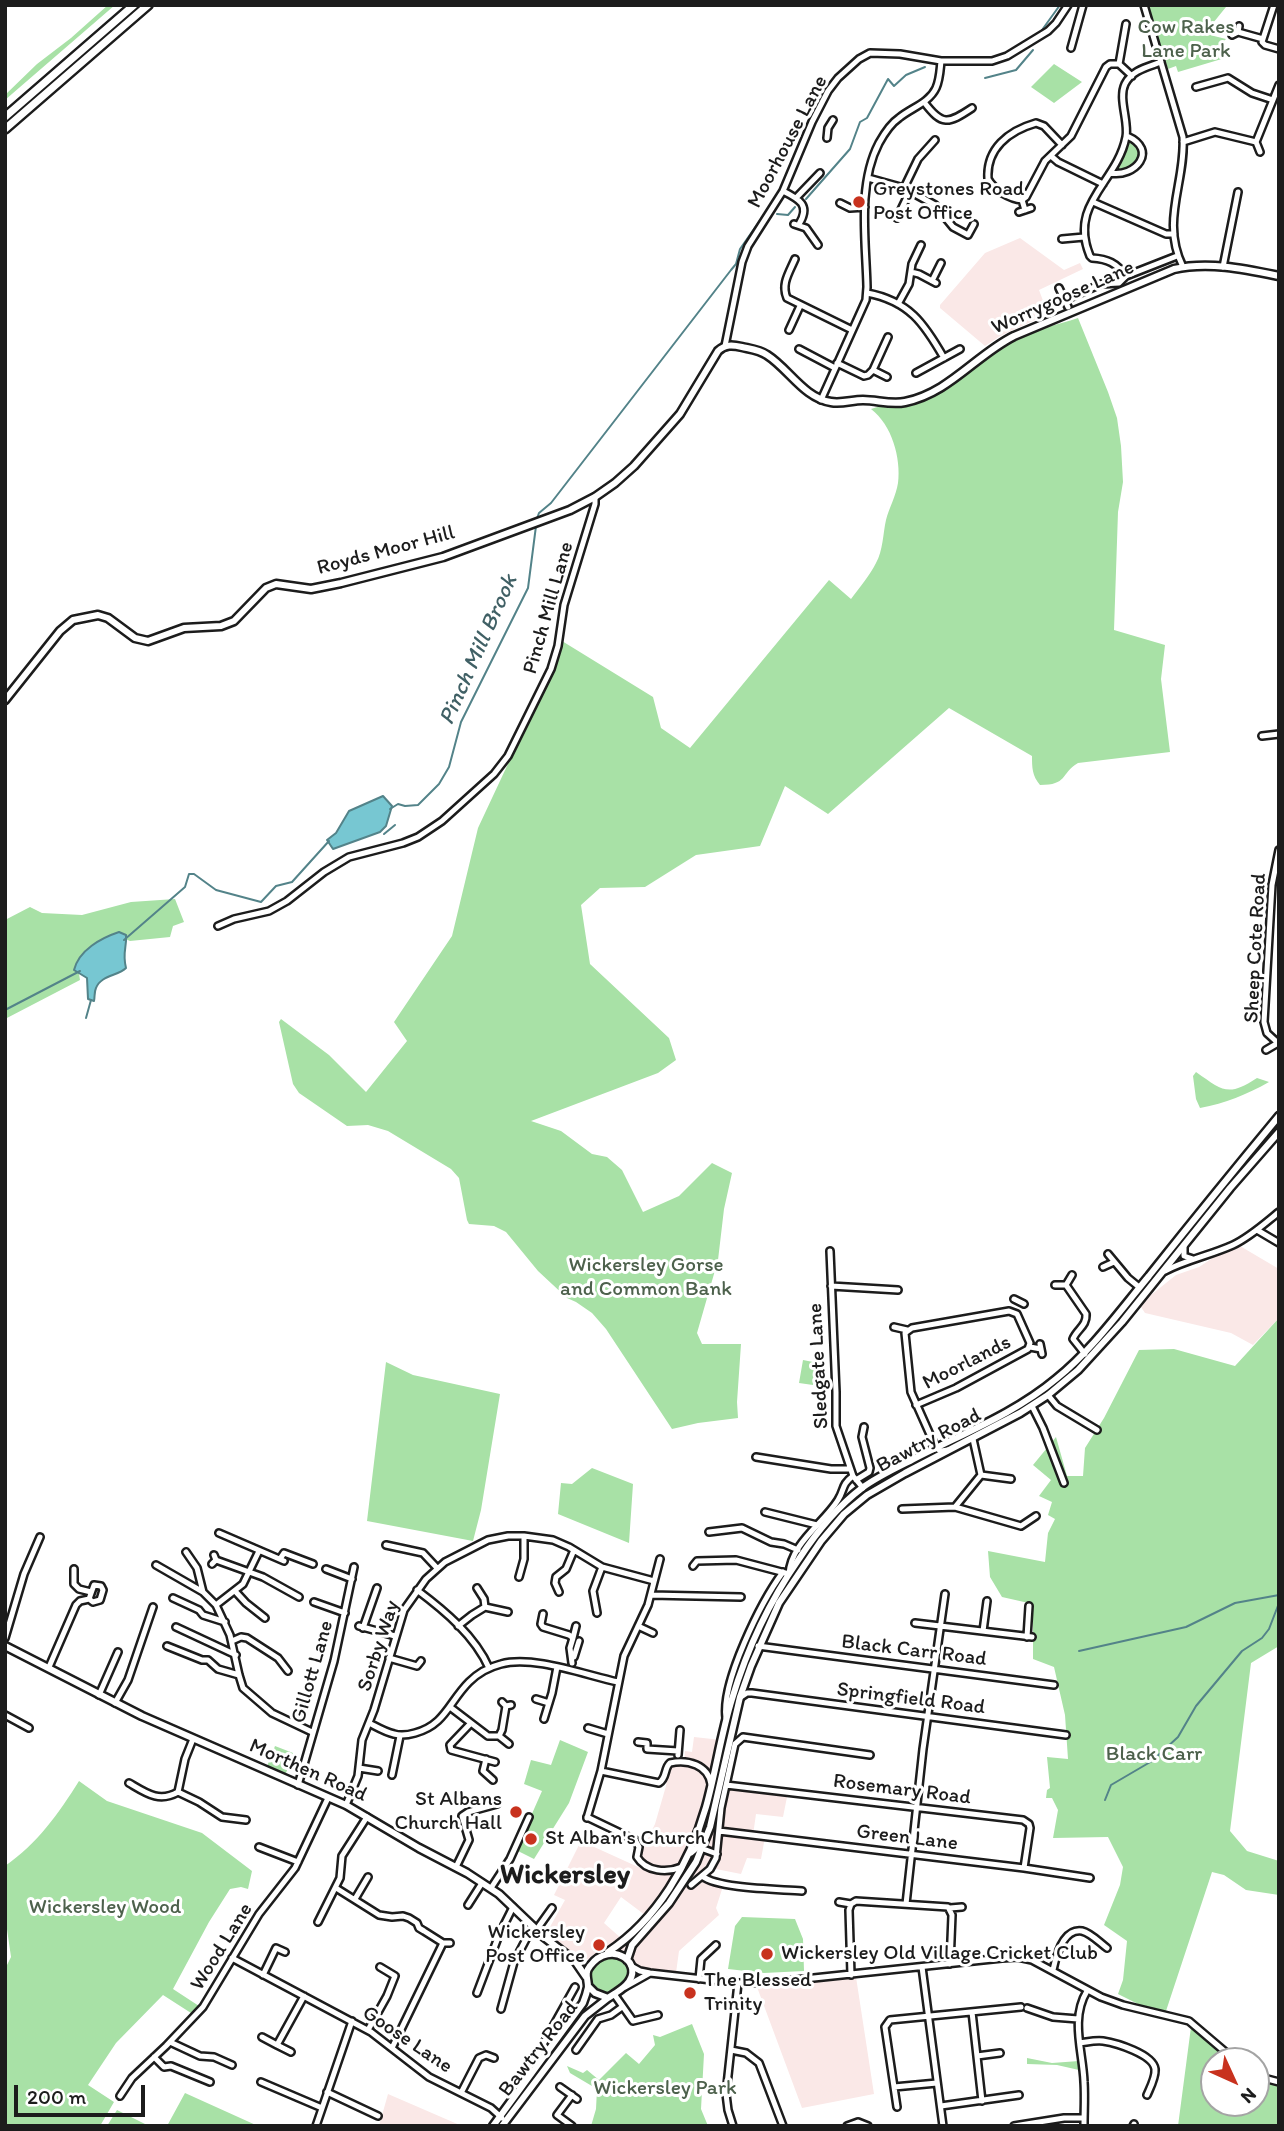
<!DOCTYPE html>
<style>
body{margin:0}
#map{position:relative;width:1284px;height:2131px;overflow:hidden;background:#fff;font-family:Itim,sans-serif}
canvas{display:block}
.frame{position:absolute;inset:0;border:7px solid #1c1c1c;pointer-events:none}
.north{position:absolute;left:1200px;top:2047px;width:70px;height:70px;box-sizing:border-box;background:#fff;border:2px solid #a4a4a4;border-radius:50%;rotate:135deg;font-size:19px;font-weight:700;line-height:28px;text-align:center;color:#1c1c1c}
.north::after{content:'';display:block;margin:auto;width:24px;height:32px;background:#c8321e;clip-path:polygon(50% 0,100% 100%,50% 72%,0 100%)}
.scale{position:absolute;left:14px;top:2085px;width:131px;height:32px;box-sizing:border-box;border:4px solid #1c1c1c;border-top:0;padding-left:9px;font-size:21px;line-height:24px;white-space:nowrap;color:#1c1c1c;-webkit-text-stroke:5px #fff;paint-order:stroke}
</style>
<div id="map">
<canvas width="1284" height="2131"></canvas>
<div class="frame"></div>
<div class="north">N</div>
<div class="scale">200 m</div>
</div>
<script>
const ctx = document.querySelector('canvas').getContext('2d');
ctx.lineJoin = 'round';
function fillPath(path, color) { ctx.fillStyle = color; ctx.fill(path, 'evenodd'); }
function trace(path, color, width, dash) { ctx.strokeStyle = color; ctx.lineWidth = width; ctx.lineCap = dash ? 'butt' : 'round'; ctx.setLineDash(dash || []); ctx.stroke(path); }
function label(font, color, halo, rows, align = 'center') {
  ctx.font = font + ' Itim,sans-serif'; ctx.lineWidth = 6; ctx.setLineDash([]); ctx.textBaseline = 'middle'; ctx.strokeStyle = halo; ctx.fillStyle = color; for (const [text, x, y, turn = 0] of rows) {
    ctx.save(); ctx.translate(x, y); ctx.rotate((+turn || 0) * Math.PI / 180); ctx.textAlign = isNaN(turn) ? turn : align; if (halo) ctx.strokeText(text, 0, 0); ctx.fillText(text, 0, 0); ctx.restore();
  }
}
fillPath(new Path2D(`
 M1020 238 1064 270 1080 263 1083 269 1039 290 1048 314 1002 335 985 346 940 308V305L985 253Z
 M1240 1246 1279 1269V1318L1253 1345 1231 1333 1145 1313 1141 1307 1151 1295 1176 1275 1199 1267 1222 1252 1223 1254Z
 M694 1737 739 1742 726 1784 788 1792 783 1817 756 1814 753 1835 765 1837 761 1859 747 1858 741 1874 716 1869 708 1879 724 1883 716 1908 719 1915 679 1951 676 1973 643 1970 637 1967 625 1953 610 1948 591 1959 576 1960 557 1945V1943L546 1934 565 1900 554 1895 581 1841 647 1871 649 1867 641 1859 640 1855 655 1824 666 1786 669 1769 671 1766 676 1764 684 1765 685 1751 692 1752ZM621 1897 645 1915 622 1939 604 1923Z
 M856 1977 874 2094 802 2108 757 1987Z
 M388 2094 462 2126H379Z`), '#fae8e7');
fillPath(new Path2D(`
 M108 5H115L5 100V95L37 64 71 38Z
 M1147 5H1221L1226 7 1209 28 1214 36 1226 39 1221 44 1225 58 1178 72 1176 66 1168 69Z
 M1054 64 1082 82 1054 103 1031 87Z
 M1128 142 1137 146 1141 155 1135 166 1115 173Z
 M1078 318 1108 392 1117 418 1121 446 1123 482 1118 512 1114 630 1165 645 1161 679 1170 752 1078 763C1060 774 1068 785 1040 785 1032 776 1032 767 1032 756L949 708 828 814 785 786 760 846 696 855 645 887 600 888 581 905 590 964 669 1038 676 1060 658 1073 531 1121 561 1131 592 1154 607 1157 622 1170 643 1212 679 1196 712 1163 732 1173 724 1209 718 1260 697 1333 702 1344H741L737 1402 738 1418 698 1423 672 1429 606 1329 592 1313 576 1302 567 1298 538 1271 506 1232 494 1226 469 1224 467 1220 459 1178 451 1169 388 1131 368 1125 347 1126 299 1093 293 1084 279 1022 281 1019 329 1055 366 1092 407 1041 394 1022 452 936 478 828 557 659 562 641 653 697 661 728 690 748 829 580 851 599C860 587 870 575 876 563 883 551 883 533 886 520 889 508 896 496 898 483 901 458 892 425 871 409 881 405 886 406 896 406 908 405 922 401 932 395 963 380 985 352 1016 337 1035 329 1058 325 1078 318Z
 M175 899 184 922 173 926 170 937 130 941 116 935 78 968 80 980 5 1019V920L30 907 42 913 82 915 131 902Z
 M1196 1072C1223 1091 1228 1097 1257 1078L1269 1082C1246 1095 1226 1103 1200 1108L1196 1099 1193 1076Z
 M1279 1318V1646L1251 1663 1230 1831 1247 1851 1279 1861V1895L1246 1890 1224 1875 1212 1872 1166 2011 1142 2006 1118 1994 1123 1980 1127 1941 1104 1925 1120 1885 1123 1867 1108 1837 1053 1838 1058 1810 1052 1798H1046L1047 1790 1050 1788 1047 1757 1068 1759 1065 1715 1054 1667 1033 1659V1604L1002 1597 990 1577 988 1551 1045 1562 1048 1533 1055 1519 1048 1515 1052 1502 1039 1496 1051 1480 1033 1465 1056 1437 1067 1476H1083L1085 1448 1104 1418 1139 1350 1174 1349 1235 1366Z
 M803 1360 818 1363 813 1385 799 1383Z
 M386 1362 413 1375 500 1394 481 1510 473 1541 367 1521Z
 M592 1468 633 1484 629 1543 558 1514 561 1483 572 1484Z
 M727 1729 730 1730 714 1804 701 1845 695 1846 710 1805Z
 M560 1740 588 1752 569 1803 534 1859 516 1850 542 1791 524 1784 531 1760 551 1765Z
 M275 1746 293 1753 285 1776 266 1769Z
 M79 1781 107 1801 202 1833 252 1871 248 1889 241 1887 230 1889 209 1922 173 1989 199 2006 191 2013 163 1995 116 2043 88 2085 114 2102 100 2126H5V1969L11 1957 5 1915V1866C37 1844 59 1813 79 1781Z
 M742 1917 795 1919 803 1939 804 1971 764 1973 728 1969 735 1926Z
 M615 1956 627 1965C631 1983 614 1996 597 1991L590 1980 591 1968 603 1959Z
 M692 2024 704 2054 701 2109 708 2126H591L596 2109 597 2089 570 2073 567 2066 583 2073 587 2070 599 2080 626 2053 639 2064 655 2045 653 2035 660 2037Z
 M1191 2027 1230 2061H1214V2103H1256V2079L1279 2085V2126H1178Z
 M1027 2058 1052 2063 1079 2061V2070L1057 2065 1027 2064Z
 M185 2093 258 2126H167Z
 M117 2110 149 2126H107Z`), '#a8e1a6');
const water = new Path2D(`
 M383 796 392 806 386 826 380 832 333 849 327 840 336 833 349 811Z
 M119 932 126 935C127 948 122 952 126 968 118 976 101 975 96 988 94 992 95 997 94 1001L88 999 87 978 74 970C79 950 101 938 119 932Z`);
fillPath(water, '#77c7d2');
trace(water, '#538389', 2);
trace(new Path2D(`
 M1042 30 1060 5
 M985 78 1016 70 1033 50
 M806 199 850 149 860 122 867 118 888 79 894 86 906 75 925 67
 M777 214 788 215 795 207
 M536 521 539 513 551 503 731 270 736 264 740 249 768 209
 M390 809 398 804 405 806 418 805 439 784 449 767 461 722 528 588 536 526
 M384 834 395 825
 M124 940 185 887 189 874H194L216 890 261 902 276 886 292 882 329 841
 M5 1010 80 971
 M86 1018 91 1000
 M1079 1651 1186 1627 1235 1603 1279 1595
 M1105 1800 1111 1785 1152 1761 1178 1737 1196 1706 1242 1651 1262 1638 1269 1629 1279 1603`), '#538389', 2);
const minor = new Path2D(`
 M1144 5 1183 137C1186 182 1160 221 1183 267
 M1274 5 1262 42 1265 45 1279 49
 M1238 32 1263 39
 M1232 35 1238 32 1239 26
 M1071 48 1083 5
 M1119 64 1126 24
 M1196 87 1228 78 1252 93 1273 100
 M924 102C942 126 948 124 972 108
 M827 138 828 128 833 120
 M1183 142 1215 132 1256 142 1279 85
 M1256 142 1260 152
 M1051 156 1058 162 1103 184
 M1110 173C1135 178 1159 150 1127 136
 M868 178 904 188 935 205 953 227 968 235 974 224
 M904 188 918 159 935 140
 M783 191C799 199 811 205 799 224
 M796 198 820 173
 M1022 200C1010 199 994 190 988 179 986 149 1008 131 1036 123L1044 126 1062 145
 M1093 202 1166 234H1174
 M840 203 850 208 865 207
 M1025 210 1022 200 1026 197 1045 161 1071 136 1106 67 1110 64H1119L1132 76
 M1019 212 1031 208
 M897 218 910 191
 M794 224 806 228 818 245
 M1062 239 1084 237
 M795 259C789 273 781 284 787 298L852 330
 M1223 267 1238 192
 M911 272 919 274 936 283
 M1126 276C1116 263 1108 259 1092 258L1090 256C1068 203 1117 183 1126 137 1129 121 1118 99 1125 84 1132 70 1148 67 1161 62
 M932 281 941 263
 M1059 288 1068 307
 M867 293C909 301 924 323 944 358
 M1065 300 1101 284 1119 283 1126 276 1177 256
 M898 304 909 284 912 264 921 245
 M789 330 800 306
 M725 346 742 262 748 246 783 191 812 122 828 91 838 78 859 59 870 53 900 54 941 61H992L1007 56 1048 31 1056 23 1068 5
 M799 349 835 368
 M837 363 864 376 868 375 873 370 888 337
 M873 370 887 377
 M916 373 960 349
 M821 400 866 300 867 287C866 241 857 185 879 143 884 134 890 124 899 118 911 108 929 103 936 88 940 79 940 70 941 61
 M1262 736 1279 734
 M1279 850 1272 885 1264 1022 1267 1033 1279 1044
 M218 926 234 919 269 911 287 901 324 872 349 857 403 843 418 837 442 821 494 774 508 756 551 669 558 646 564 605 595 504V497
 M1266 1050 1278 1043
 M1257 1230 1279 1243
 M1184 1245V1256L1193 1259
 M830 1251 836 1392V1426L853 1476
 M1108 1254 1128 1278 1139 1287
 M1103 1267 1114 1262
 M1165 1271C1186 1260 1211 1255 1233 1245 1250 1237 1264 1224 1279 1212
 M1072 1275 1066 1285 1086 1314C1087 1326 1077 1329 1073 1339L1085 1354
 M1055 1285H1066
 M831 1286 898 1290
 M1014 1299 1024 1304
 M894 1327 907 1330
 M1040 1344 1042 1354
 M1030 1347 1041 1349
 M1048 1395 1057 1406 1097 1430
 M916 1405 956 1388 1028 1349 1030 1343 1017 1314 1009 1311 912 1328 905 1333 911 1392 936 1448 941 1451 948 1450
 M1032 1406 1043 1428 1064 1483
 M756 1457 831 1469H849
 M981 1475 1011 1479
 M856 1480 869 1472 870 1468 862 1437 864 1427
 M955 1507 1021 1526 1036 1516
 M902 1509 955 1507 981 1475 973 1439
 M765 1512 817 1525
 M709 1532 742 1528 771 1542 784 1544 798 1550
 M219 1533 284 1561
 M386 1545 423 1553 437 1568
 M186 1552 197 1568 203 1592 216 1605 230 1635 239 1675 243 1688 272 1713 312 1732
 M280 1559 284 1553 313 1564
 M216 1560 263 1577 299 1597
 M212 1564 216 1560 214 1555
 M156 1565 203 1592
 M693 1566 697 1561 736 1560 789 1574C791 1543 823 1524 838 1500 845 1489 841 1485 853 1476L863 1488
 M74 1569V1584L79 1589 91 1592
 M326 1569 352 1579
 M519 1577 524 1559V1536
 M477 1588 484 1599 485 1607
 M417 1590C445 1611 475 1636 489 1668
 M235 1591 246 1603 265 1618
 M559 1592 555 1583 556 1577 566 1569 574 1550
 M651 1595 741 1597
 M173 1598 199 1610 203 1615 225 1622
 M314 1602 345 1613
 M216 1605 243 1584 259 1551
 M597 1613 593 1591 602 1567
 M543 1614 541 1624 543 1627 569 1635 573 1638 570 1648 572 1663
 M915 1623 1032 1637
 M359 1626 395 1636
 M458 1626 472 1615 485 1607 508 1612
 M638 1626 653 1633
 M176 1627 236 1655
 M363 1628 377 1588
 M983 1631 987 1601
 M1027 1637 1029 1606
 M5 1638 24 1574 40 1537
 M573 1638 576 1626
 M232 1641 241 1637 247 1638 278 1658 288 1671
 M167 1646 202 1660H208L218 1669 239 1675
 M758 1646 1054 1685
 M574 1657 579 1641
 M389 1658 417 1666 421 1661
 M49 1667 76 1605 80 1601 89 1599 94 1585 101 1586 103 1590 100 1600 93 1602 89 1599
 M99 1695 118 1652
 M741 1697 747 1693H752L1066 1735
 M536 1699 549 1703
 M502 1702 506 1706 511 1705
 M115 1703 128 1680 153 1607
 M450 1707 488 1736H499L509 1744
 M5 1715 29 1728
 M726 1718C721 1682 761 1602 783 1572
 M544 1719 552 1693 557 1667
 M369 1723C377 1727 385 1732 394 1734 401 1736 408 1735 415 1733 445 1725 449 1702 469 1682 478 1673 489 1667 501 1664 533 1655 585 1675 618 1682
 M471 1723 450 1745 451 1750 495 1762
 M588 1728 608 1734
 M499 1736 502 1730 506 1706
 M193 1739 185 1759 178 1792 199 1802 222 1817 246 1820
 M638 1742 647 1743V1749L678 1751
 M678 1755 680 1730
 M486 1759 483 1771 493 1780
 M359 1768 378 1771
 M601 1771 659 1783C667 1778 664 1768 670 1763 688 1759 708 1765 711 1784
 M392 1775 400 1736
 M129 1783C146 1793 159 1803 178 1792
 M298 1785 334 1661 354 1567
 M726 1785 1023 1820 1029 1824 1030 1828 1024 1868
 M346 1805 358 1776 362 1740 374 1710 404 1610 426 1579 445 1562 488 1540 508 1536H524L553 1540 569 1547 602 1567 654 1581
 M587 1817 635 1840 639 1847 637 1857C646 1872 667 1873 682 1867
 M587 1818 601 1771 624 1656 648 1605 660 1559
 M719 1831 1024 1868 1090 1878
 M259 1847 298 1862
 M691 1853 698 1847 717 1854
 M456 1867 469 1840 462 1816 468 1812 497 1804
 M702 1876C719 1889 778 1889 802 1891
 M691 1885 710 1869 716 1858 721 1808 735 1744 743 1737 870 1755
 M336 1888 379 1915 392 1917 403 1916 409 1918 417 1923 419 1928 424 1931 443 1943H450
 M491 1888 510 1859 529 1817
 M355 1899 368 1877
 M839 1902 851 1904
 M906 1904 923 1749 945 1594
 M468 1905 482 1883
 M950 1908 962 1907
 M318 1922 340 1878 342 1856 367 1817
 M537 1929 552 1908
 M232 1958 371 2032 429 2077 491 2108 502 2118
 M631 1966 640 1971 650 1973 738 1983 776 1982 1002 1958 1018 1957 1032 1960 1101 1997 1123 2005 1189 2021 1236 2061
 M922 1967 943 2126
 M1053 1970C1056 1956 1063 1928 1082 1931 1091 1933 1100 1943 1107 1948
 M263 1975 276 1948 285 1952
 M851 1975 849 1910 851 1904 856 1901 948 1907 952 1915 950 1964
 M699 1979 701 1959 716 1945
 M625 1987 650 1973
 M477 1993 499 1935 513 1907
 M614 1994 633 2021 658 2015
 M1027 2008 1053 2017 1078 2019
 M501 2009 514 1962 533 1926
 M972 2012 982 2101
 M368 2030 387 1996 395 1976 380 1967
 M262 2037 277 2045 304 1996
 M170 2042 200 2056 214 2057 232 2065
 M1080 2043C1088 2042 1095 2040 1103 2041 1116 2043 1153 2054 1155 2069 1156 2077 1150 2088 1147 2095
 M277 2045 291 2052
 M392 2048 443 1943
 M576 2050 598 2019 611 2015 622 2007
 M731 2050 746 2053 759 2063 783 2126
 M977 2056 1000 2053
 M154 2057 164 2067 171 2066 210 2082
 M536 2065 541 2048 575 1987
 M1256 2076 1279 2082
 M261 2082 322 2108
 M560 2087 577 2099
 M894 2087 937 2083
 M327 2092 378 2116
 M461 2093 479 2058 486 2055 494 2058
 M572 2095 557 2115 572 2126
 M120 2096 132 2078 166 2046 203 2007 259 1914 295 1868 328 1798
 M941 2106 1019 2095
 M897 2107 885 2027 890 2020 1021 2007
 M316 2126 352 2021
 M733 2126 728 2110 726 2094 738 1983
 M847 2126 858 2122 868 2126
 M1014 2126 1064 2118H1084
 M1084 2126C1084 2111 1085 2096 1084 2082 1083 2052 1070 2019 1087 1991
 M1133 2126 1134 2124`);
const major = new Path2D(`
 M5 700 60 631 73 620 98 615 108 618 135 638 148 641 184 628 221 626 234 621 266 588 276 584 311 589 341 583 443 557 570 510 595 497 615 483 634 466 680 414 718 351C725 344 733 345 742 347 751 349 760 350 767 355 789 369 804 398 831 402 842 404 852 400 863 400 877 400 891 405 905 402 949 393 976 355 1014 336L1174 269C1208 261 1245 269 1279 276
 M5 1646 142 1716 346 1805 419 1848 467 1873 499 1894 544 1937 575 1961 586 1977
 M608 1952C657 1920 690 1863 706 1807 716 1771 721 1734 732 1699 747 1649 769 1602 799 1559 816 1533 837 1507 862 1488 877 1477 894 1469 910 1461 959 1435 1013 1415 1056 1379 1092 1350 1119 1312 1149 1276 1192 1222 1235 1169 1279 1116
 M627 1960 632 1945 669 1903 696 1862 710 1827 740 1697 751 1666 779 1603 821 1541 844 1514 867 1495 905 1473 1020 1413 1048 1395 1078 1370 1122 1322 1230 1188 1279 1132
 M493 2126 583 2003C585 1998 587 1992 588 1987 588 1979 584 1973 590 1966 611 1938 647 1964 626 1985 621 1990 614 1994 608 1998L595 1993 588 1986
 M502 2126 585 2016 608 1998`);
const highway = new Path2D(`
 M5 117 134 5
 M5 129 148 5`);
trace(minor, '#1c1c1c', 10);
trace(major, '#1c1c1c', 11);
trace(highway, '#1c1c1c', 12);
trace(minor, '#fff', 5);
trace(major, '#fff', 6);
trace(highway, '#fff', 7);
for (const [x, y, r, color] of [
 [859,202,7,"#c8321e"],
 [516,1812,7,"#c8321e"],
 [531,1839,7,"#c8321e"],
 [599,1945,7,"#c8321e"],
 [767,1954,7,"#c8321e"],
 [690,1993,7,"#c8321e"]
]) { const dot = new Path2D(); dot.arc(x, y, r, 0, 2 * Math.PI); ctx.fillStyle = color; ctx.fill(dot); trace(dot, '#fff', 2.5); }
label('21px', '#4d614c', '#fff', [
 ["Cow Rakes",1186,28],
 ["Lane Park",1186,52],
 ["Wickersley Gorse",646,1266],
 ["and Common Bank",646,1290],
 ["Black Carr",1154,1755],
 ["Wickersley Wood",105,1908],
 ["Wickersley Park",665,2089]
]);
label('21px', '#1c1c1c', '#fff', [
 ["Moorhouse Lane",788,142,-62],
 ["Worrygoose Lane",1063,298,-24],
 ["Royds Moor Hill",386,551,-15],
 ["Pinch Mill Lane",549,608,-74],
 ["Sheep Cote Road",1256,948,-87],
 ["Moorlands",967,1363,-27],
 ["Sledgate Lane",819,1366,-93],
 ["Bawtry Road",929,1441,-28],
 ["Sorby Way",379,1646,-72],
 ["Black Carr Road",914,1651,7],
 ["Gillott Lane",313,1672,-74],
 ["Springfield Road",911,1699,7],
 ["Morthen Road",308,1771,24],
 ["Rosemary Road",902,1790,7],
 ["Green Lane",907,1838,7],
 ["Wood Lane",222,1947,-58],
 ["Goose Lane",407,2040,34],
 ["Bawtry Road",539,2049,-52]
]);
label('21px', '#1c1c1c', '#fff', [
 ["Greystones Road",873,190],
 ["Post Office",873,214],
 ["St Albans",502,1800,"right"],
 ["Church Hall",502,1824,"right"],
 ["St Alban's Church",545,1839],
 ["Wickersley",585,1933,"right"],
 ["Post Office",585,1957,"right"],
 ["Wickersley Old Village Cricket Club",781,1954],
 ["The Blessed",704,1981],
 ["Trinity",704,2005]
], 'left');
label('italic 23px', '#406065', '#fff', [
 ["Pinch Mill Brook",479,650,-66]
]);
label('bold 28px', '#1c1c1c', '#fff', [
 ["Wickersley",565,1876]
]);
</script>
